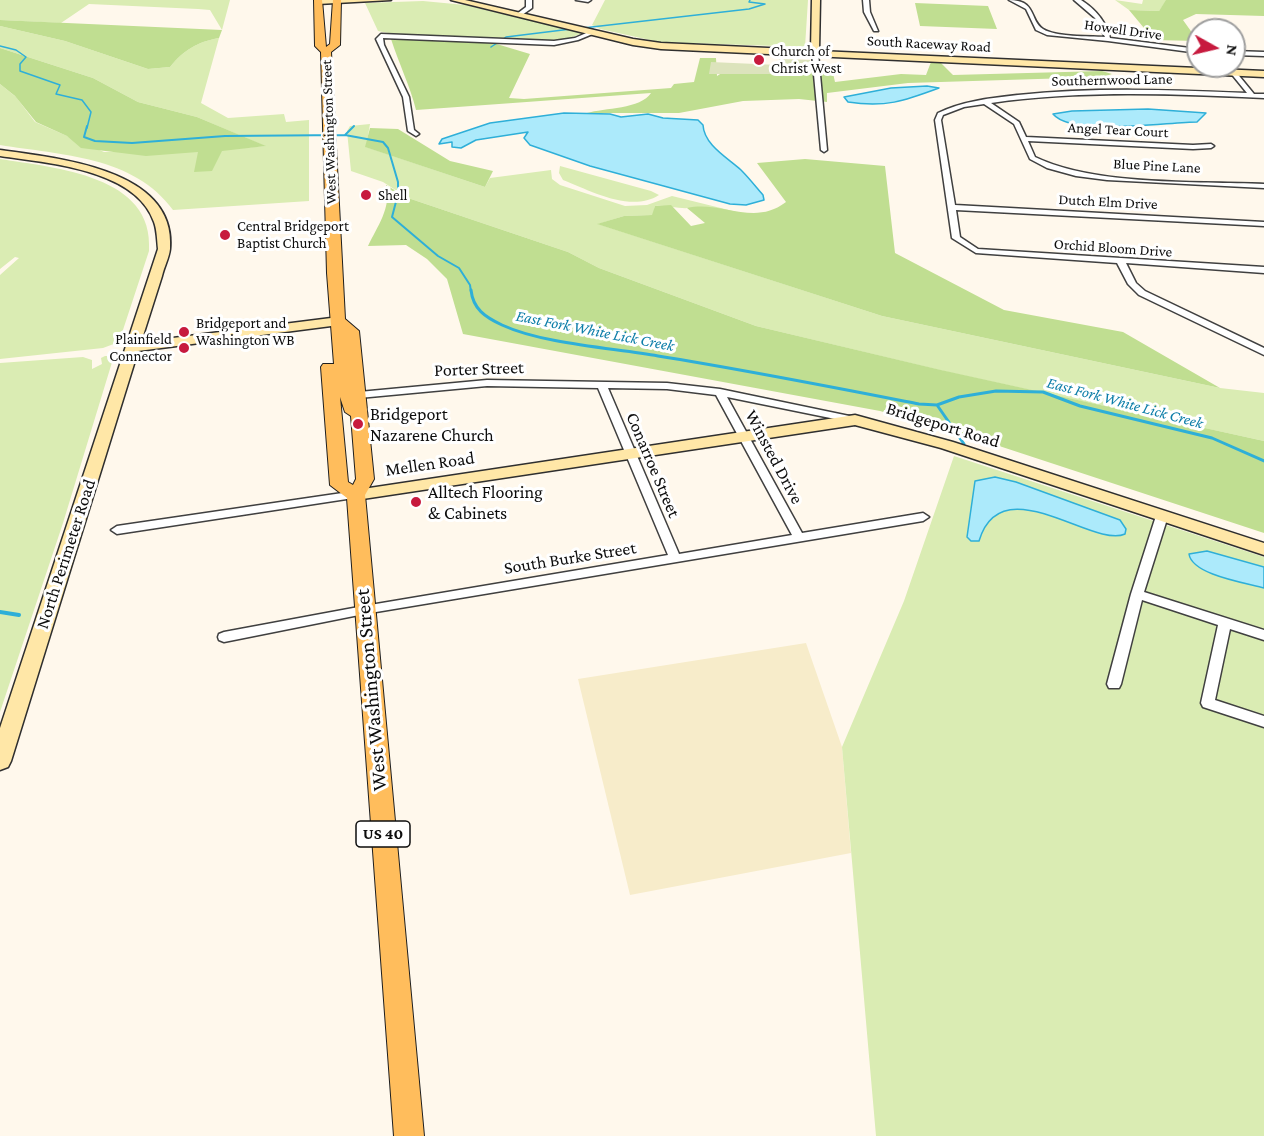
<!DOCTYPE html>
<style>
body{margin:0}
#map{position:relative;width:1264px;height:1136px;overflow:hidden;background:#fff8ec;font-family:"Crimson Pro",serif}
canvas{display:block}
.north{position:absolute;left:1186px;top:18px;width:60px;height:60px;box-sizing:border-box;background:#fff;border:2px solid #9e9e9e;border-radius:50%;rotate:98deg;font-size:16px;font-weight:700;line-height:24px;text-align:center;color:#0d0d0d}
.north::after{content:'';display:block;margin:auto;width:21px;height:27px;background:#c71a3e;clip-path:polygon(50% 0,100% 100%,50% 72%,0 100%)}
</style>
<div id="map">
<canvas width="1264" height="1136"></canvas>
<div class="north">N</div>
</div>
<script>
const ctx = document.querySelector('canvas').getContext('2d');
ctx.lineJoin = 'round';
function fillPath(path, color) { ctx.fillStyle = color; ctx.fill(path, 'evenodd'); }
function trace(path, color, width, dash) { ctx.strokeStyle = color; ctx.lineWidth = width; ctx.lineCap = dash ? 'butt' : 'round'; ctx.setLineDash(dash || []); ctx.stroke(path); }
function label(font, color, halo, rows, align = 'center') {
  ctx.font = font + ' "Crimson Pro",serif'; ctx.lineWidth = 6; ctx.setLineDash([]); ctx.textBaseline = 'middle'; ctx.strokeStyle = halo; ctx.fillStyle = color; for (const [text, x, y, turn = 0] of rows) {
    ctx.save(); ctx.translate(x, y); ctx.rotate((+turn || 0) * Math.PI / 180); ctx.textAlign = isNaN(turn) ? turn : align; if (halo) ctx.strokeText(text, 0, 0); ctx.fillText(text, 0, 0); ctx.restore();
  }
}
fillPath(new Path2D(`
 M806 643 842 747 851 853 630 895 578 679Z`), '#f7ecca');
fillPath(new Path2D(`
 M0 0H230L222 30 210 10 198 9 89 4 61 23 0 20Z
 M605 0H808L805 47 659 42 600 29 592 25Z
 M1115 0 1142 4 1143 0H1167L1159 11 1129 10Z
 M423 1 465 5 583 33 564 40 541 41 394 34 378 31 365 3Z
 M0 26 65 41 148 69 170 67C184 50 197 42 219 38L201 103 228 118 284 114 286 122 309 120V201L173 210C134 156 61 155 0 145V84L16 97 35 122 104 152H199L265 146 197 117 138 102 93 78 0 48Z
 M370 124 366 147 485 187 490 178 551 170 552 179 560 185 625 206 647 205 672 196 741 213C723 210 707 207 689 208 678 209 667 205 655 206L653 215 624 216 598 224 882 316 1220 388 1264 393V441L948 372 756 326 599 268 568 252 408 198 383 182 351 171 347 131 350 126Z
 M0 159C55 168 155 175 149 251L119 342 103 348 0 359V275L19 258 15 257 0 269Z
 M560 166 651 191 659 195C631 213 591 191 563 180L559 173Z
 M105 356H112L113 359 63 523 0 712V363L83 357 92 360V369L102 364 101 358Z
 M954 456 1264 557V1136H876L842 747 904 601Z`), '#daecb3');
fillPath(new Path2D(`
 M1166 0H1264V16L1196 14 1183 20 1198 41 1154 40 1129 10 1159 11Z
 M915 3 988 6 997 29 920 26Z
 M0 20 222 30 219 38C197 42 184 50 170 67L148 69 65 41 0 26Z
 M391 39 490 42 530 54 509 98 524 99 671 88 674 84 694 82 700 58H716L717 76 728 69H832L835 82 901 74 926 75 931 62 941 63 953 75 1102 71 1112 74 1103 77 908 83 827 93V102L799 99 743 101 679 113H587C604 108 641 109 651 93L416 110C410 86 399 64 391 39Z
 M0 48 93 78 138 102 197 117 266 146 222 151 212 171 194 172 198 152 146 156 81 148 67 136 36 122 15 96 0 84Z
 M370 128 398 129 450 161 493 171 485 187 365 147Z
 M805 159 885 166 895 253 1004 310 1123 332 1220 388 882 316 597 224 624 216 652 215 655 206 671 205 691 226 705 223 687 208C721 200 754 227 786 202L757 163Z
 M386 185 408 198 568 252 599 268 756 326 941 370 1264 441V533L987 442 880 411 463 334 447 279 427 259 406 245 368 246C377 227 392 207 386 185Z`), '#c0de91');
fillPath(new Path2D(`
 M779 59 810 60 811 74H709L711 62 778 65Z`), '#dce3bc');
const water = new Path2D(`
 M927 86 939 88C904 101 885 108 848 102L844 97 891 88Z
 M1148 109 1206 113 1197 122C1167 122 1072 137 1053 114L1072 111Z
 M564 113 610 114 621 117 648 114 663 118 698 120 703 125C704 145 728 158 741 170 749 178 756 187 763 195L764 200 746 205 730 204 590 166 530 145 524 138 528 132 476 140 461 148 452 147V142L439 144 442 139 490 123Z
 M995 477 1016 482 1120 520 1126 529 1125 534C1093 549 1001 466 979 541H971L967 537 975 481Z
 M1207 551 1264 567V588C1246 583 1192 575 1189 554Z`);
fillPath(water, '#aceafb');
trace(water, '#2eafd8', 1.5);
trace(new Path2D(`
 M583 28 749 9 765 4 749 2 750 0
 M0 46 16 50 26 57 20 64V71L60 85 56 94 82 100 91 112 87 128
 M491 47 506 37 571 29`), '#2eafd8', 1.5);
trace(new Path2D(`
 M87 126 84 137 95 141 132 143 225 136 345 135 383 142 388 148 398 182V194L392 217 438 256 459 268 470 285 471 292
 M345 135 354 126`), '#2eafd8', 2);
trace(new Path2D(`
 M471 290C473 309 485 317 502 325 543 344 613 348 658 356 746 370 832 387 919 404L937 405 959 397 996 391 1043 392 1080 406 1212 438 1264 461
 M937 405 964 444`), '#2eafd8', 3);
trace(new Path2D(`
 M0 612 19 615`), '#2eafd8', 4);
const street = new Path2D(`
 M526 0H532V8L522 15H518V13L526 7Z
 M576 0H591L588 2Z
 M863 0H869L870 12 878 31H874L864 12Z
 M1009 0C1037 0 1029 20 1043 29 1055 37 1089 36 1105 37L1095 18 1074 0H1081C1095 9 1106 21 1110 38L1198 49V53L1108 41 1047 35 1036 30 1026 9Z
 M593 30 595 33 578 40 554 45 383 38 384 45 409 97 414 130 419 134 416 136 408 131 403 97 376 39 381 34 554 41 575 38Z
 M815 51 818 53 827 150 824 152 821 150 812 53Z
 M1234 51 1264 52V56L1234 55Z
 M1225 66H1231L1254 94H1264V98C1173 94 1082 90 991 103L1019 122 1026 137 1193 145 1211 144 1214 146 1211 148 1193 149 1028 141 1035 157C1095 186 1197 181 1264 184V188L1107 180 1076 176 1047 168 1030 159 1014 124 984 104 964 107 943 115 941 120 955 205 1264 222V226L956 210 960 237 978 249 1264 267V273L1126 263 1136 283 1145 291 1264 348V355L1139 295 1128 284 1117 263 976 253 952 238 935 120 938 113C963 101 991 98 1018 95 1094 87 1171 90 1247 93Z
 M487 380 667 383 720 389 859 418V422L855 423 727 397 802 533 923 513 929 517 923 521 364 614 224 642 219 640 218 637 219 634 224 632 364 606 668 555 598 388 487 386 359 398 354 395 359 392ZM608 388 667 389 716 395 792 535 679 554Z
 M356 491 362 495 360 497 117 534 111 530 117 526Z
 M1162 512 1168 516 1144 592 1264 630V640L1230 629 1215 700 1264 716V727L1203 707 1201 703 1218 625 1142 600 1121 684 1119 688H1109L1107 684 1131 594 1156 516Z`);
const secondary = new Path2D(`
 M315 0H391L318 4Z
 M451 0H465L633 39 661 43 811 50 812 0H820L819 51 1264 71V77L661 49 633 45Z
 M0 150C55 158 177 168 170 249 169 258 164 267 162 276 155 298 148 320 141 342L339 317 346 321 339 325 138 351 11 761 8 767 0 770V728L158 249C157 240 157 230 154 222 136 169 47 163 0 156Z
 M855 415 953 442 1264 543V555L941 448 855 425 356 500 348 495 356 490Z`);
const primary = new Path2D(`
 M314 0H322L326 47 330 44 333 0H341L340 45 331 52 345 319 359 331 374 479 365 495 424 1136H394L347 498 330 485 321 367 323 364H334L327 273 321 52 315 46ZM340 397 345 412 351 416 356 479 353 485 348 482Z`);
trace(street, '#404040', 3);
trace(secondary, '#2f2f2f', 3);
trace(primary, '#1e1e1e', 2);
fillPath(street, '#fff');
fillPath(secondary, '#ffe7a7');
fillPath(primary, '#ffbd5c');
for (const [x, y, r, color] of [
 [759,60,6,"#c71a3e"],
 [366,195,6,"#c71a3e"],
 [225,235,6,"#c71a3e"],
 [184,332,6,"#c71a3e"],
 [184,348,6,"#c71a3e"],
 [358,424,6,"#c71a3e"],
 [416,502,6,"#c71a3e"]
]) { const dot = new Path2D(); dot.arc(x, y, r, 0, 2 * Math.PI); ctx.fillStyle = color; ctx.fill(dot); trace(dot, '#fff', 2); }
label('15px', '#0d0d0d', '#fff', [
 ["Howell Drive",1123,30,8],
 ["South Raceway Road",929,44,3],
 ["Southernwood Lane",1112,80,-1],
 ["Angel Tear Court",1118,130,3],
 ["West Washington Street",329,132,-92],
 ["Blue Pine Lane",1157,166,3],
 ["Dutch Elm Drive",1108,202,3],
 ["Orchid Bloom Drive",1113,248,4]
]);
label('15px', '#0d0d0d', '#fff', [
 ["Church of",771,51],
 ["Christ West",771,68],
 ["Shell",378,195],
 ["Central Bridgeport",237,226],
 ["Baptist Church",237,243],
 ["Bridgeport and",196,323],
 ["Washington WB",196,340],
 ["Plainfield",172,339,"right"],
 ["Connector",172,356,"right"]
], 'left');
label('italic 16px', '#0c7da8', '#fff', [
 ["East Fork White Lick Creek",595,331,11],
 ["East Fork White Lick Creek",1125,403,15]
]);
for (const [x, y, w] of [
 [383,834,54]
]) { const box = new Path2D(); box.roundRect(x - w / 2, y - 13, w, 26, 4.5); ctx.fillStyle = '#fff'; ctx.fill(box); trace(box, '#0d0d0d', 1.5); }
label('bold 16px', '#0d0d0d', null, [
 ["US 40",383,834]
]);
label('18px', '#0d0d0d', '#fff', [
 ["Porter Street",479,369,-2],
 ["Bridgeport Road",943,425,17],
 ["Winsted Drive",774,457,62],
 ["Mellen Road",430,464,-8],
 ["Conarroe Street",653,465,67],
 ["North Perimeter Road",66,554,-72],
 ["South Burke Street",570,558,-9]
]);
label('18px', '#0d0d0d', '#fff', [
 ["Bridgeport",370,414],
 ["Nazarene Church",370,435],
 ["Alltech Flooring",428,492],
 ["& Cabinets",428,513]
], 'left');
label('21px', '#0d0d0d', '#fff', [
 ["West Washington Street",371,690,-95]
]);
</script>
